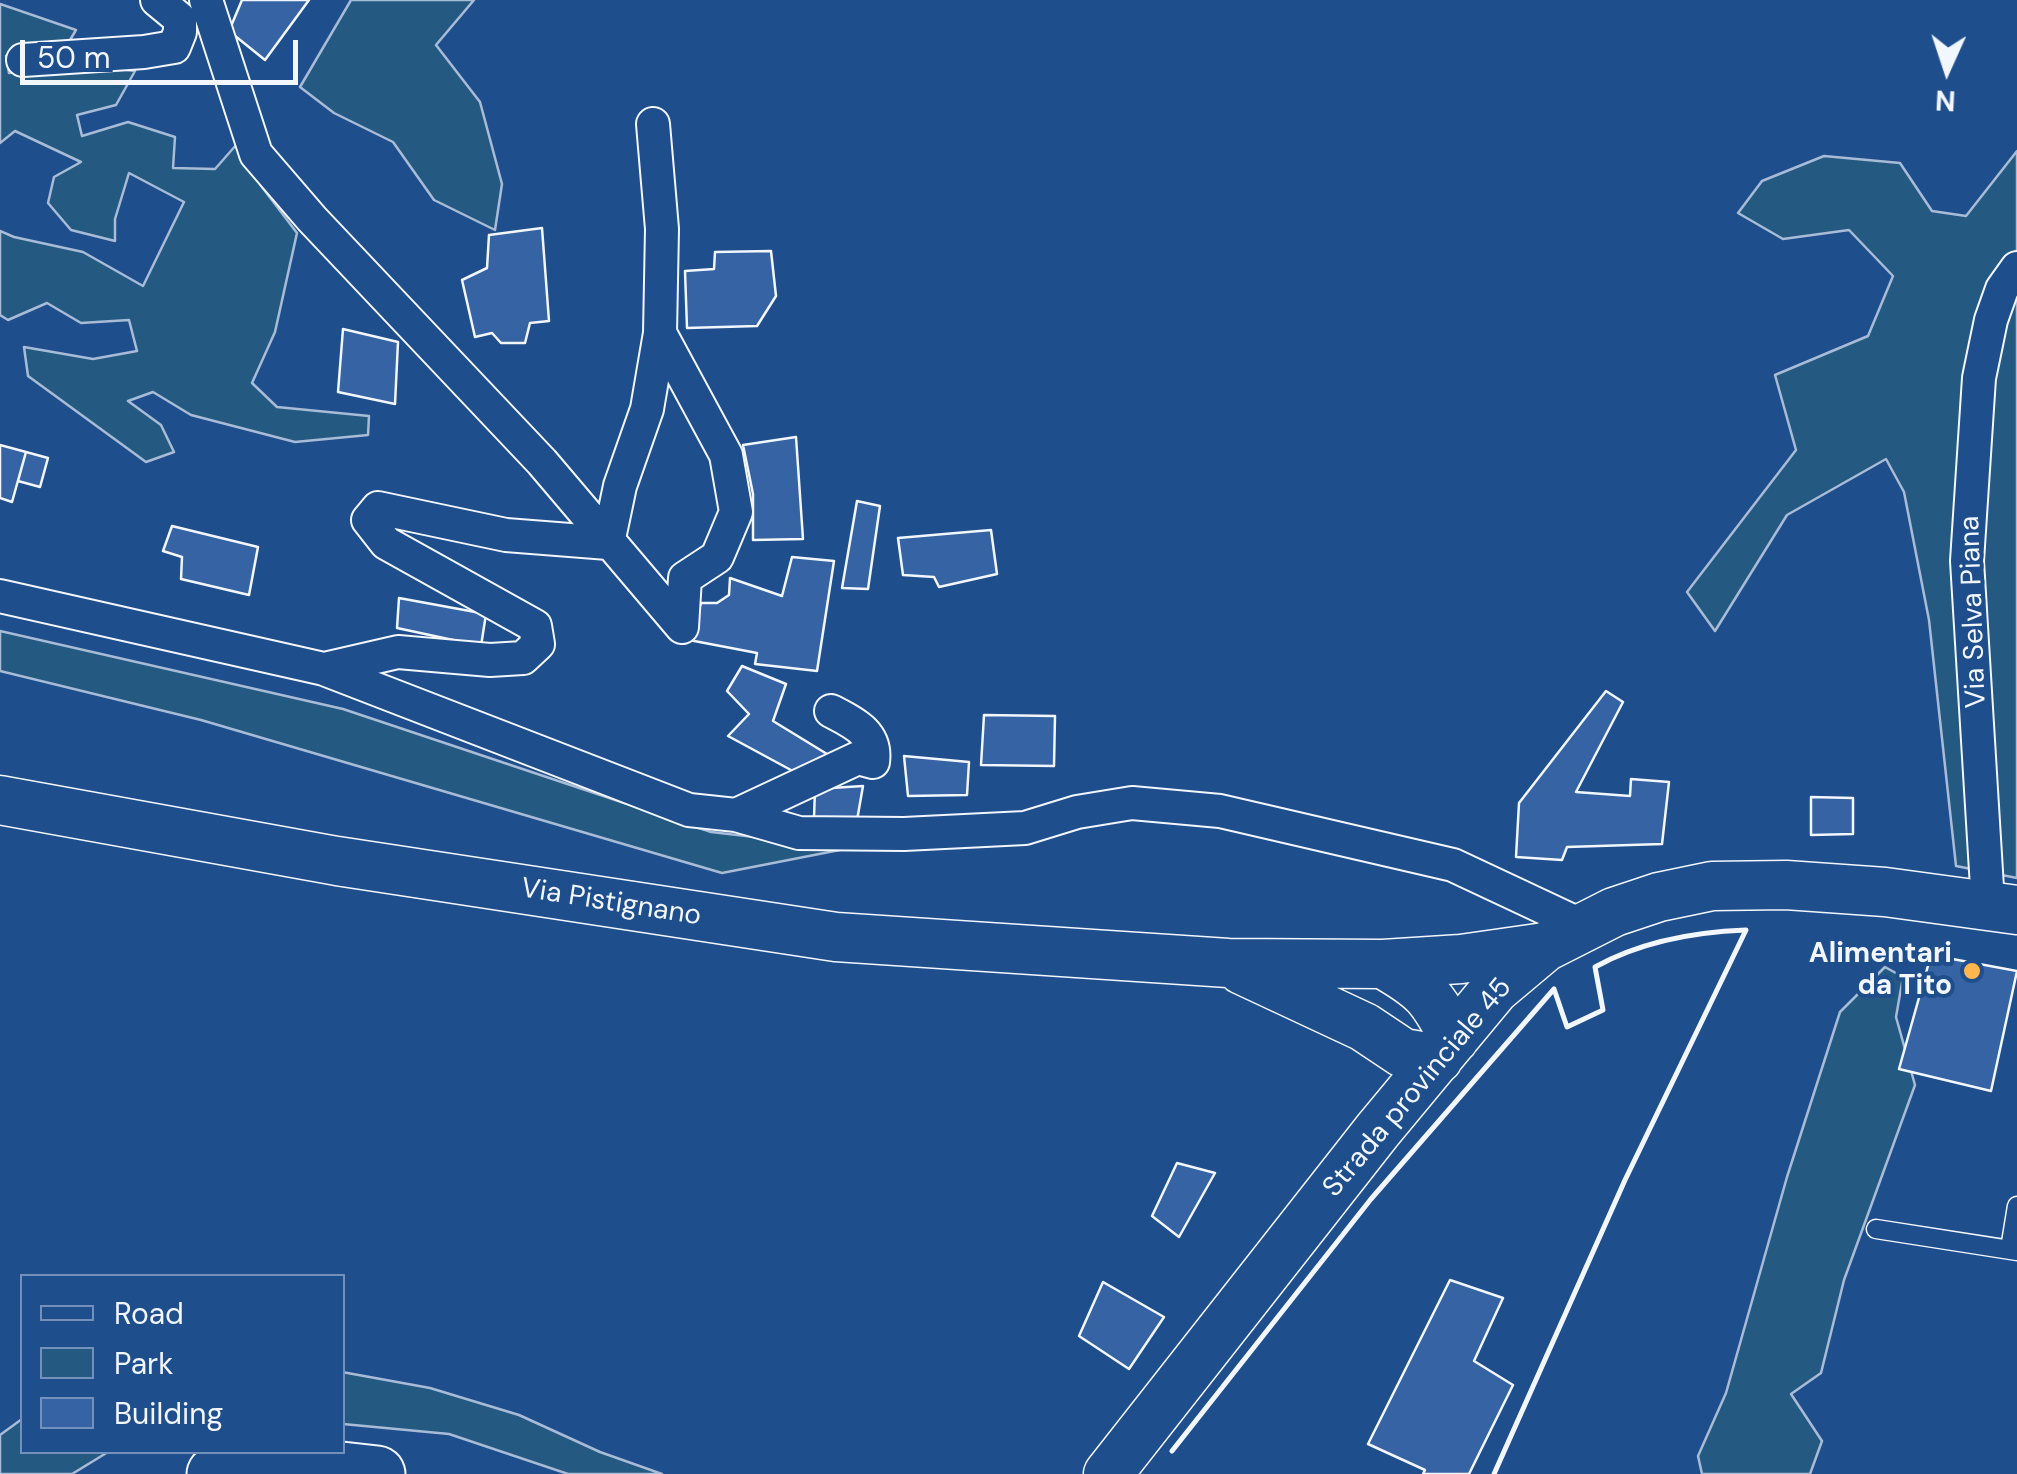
<!DOCTYPE html>
<style>
body{margin:0}
#map{position:relative;width:2017px;height:1474px;overflow:hidden;background:#1f4e8c;font-family:"DM Sans",sans-serif}
canvas{display:block}
.legend{position:absolute;left:20px;top:1274px;width:325px;height:180px;box-sizing:border-box;background:#1f4e8c;border:2px solid #7391ba;margin:0;padding:12px 18px;list-style:none;font-size:30px;color:#f2f6ff}
.legend li{display:flex;align-items:center;gap:20px;height:50px}
.legend b{width:50px;border:2px solid #7391ba}
.north{position:absolute;left:1897px;top:20px;width:100px;height:100px;-webkit-text-stroke:8px #1f4e8c;paint-order:stroke;rotate:183deg;font-size:28px;font-weight:700;line-height:40px;text-align:center;color:#f2f6ff}
.north::after{content:'';display:block;margin:auto;width:35px;height:45px;background:#f2f6ff;clip-path:polygon(50% 0,100% 100%,50% 72%,0 100%)}
.scale{position:absolute;left:20px;top:40px;width:278px;height:45px;box-sizing:border-box;border:5px solid #f2f6ff;border-top:0;padding-left:12px;font-size:30px;line-height:35px;white-space:nowrap;color:#f2f6ff;-webkit-text-stroke:8px #1f4e8c;paint-order:stroke}
</style>
<div id="map">
<canvas width="2017" height="1474"></canvas>
<ul class="legend">
<li><b style="height:12px;background:#1f4e8c"></b>Road</li>
<li><b style="height:28px;background:#245a82"></b>Park</li>
<li><b style="height:28px;background:#3563a3"></b>Building</li>
</ul>
<div class="north">N</div>
<div class="scale">50 m</div>
</div>
<script>
const ctx = document.querySelector('canvas').getContext('2d');
ctx.lineJoin = 'round';
function fillPath(path, color) { ctx.fillStyle = color; ctx.fill(path, 'evenodd'); }
function trace(path, color, width, dash) { ctx.strokeStyle = color; ctx.lineWidth = width; ctx.lineCap = dash ? 'butt' : 'round'; ctx.setLineDash(dash || []); ctx.stroke(path); }
function label(font, color, halo, rows, align = 'center') {
  ctx.font = font + ' "DM Sans",sans-serif'; ctx.lineWidth = 8; ctx.setLineDash([]); ctx.textBaseline = 'middle'; ctx.strokeStyle = halo; ctx.fillStyle = color; for (const [text, x, y, turn = 0] of rows) {
    ctx.save(); ctx.translate(x, y); ctx.rotate((+turn || 0) * Math.PI / 180); ctx.textAlign = isNaN(turn) ? turn : align; if (halo) ctx.strokeText(text, 0, 0); ctx.fillText(text, 0, 0); ctx.restore();
  }
}
const green = new Path2D(`
 M351 0H474L436 45 480 102 502 184 495 230 434 200 393 142 334 113 300 87Z
 M0 4 76 30 67 45 6 56 9 73 87 65 135 71 116 105 77 115 82 136 128 122 175 137 173 168 215 169 237 144 262 187 297 233 275 332 252 383 277 407 369 416 368 435 295 442 191 415 153 392 128 401 161 425 174 452 146 462 28 376 24 347 93 359 137 351 129 320 81 323 47 303 8 320 0 315V231L14 237 83 252 143 286 184 202 129 173 115 219V241L71 230 48 203 54 177 81 162 15 131 0 143Z
 M2017 151V878L1956 866 1929 620 1904 492 1886 459 1787 515 1715 631 1687 592 1796 450 1775 375 1868 336 1893 276 1849 230 1783 239 1738 213 1762 181 1824 156 1900 163 1932 211 1966 216Z
 M0 631 343 709 711 832 850 848 722 873 201 720 0 671Z
 M1885 967 1903 977 1896 1017 1915 1085 1844 1280 1821 1373 1791 1394 1822 1441 1810 1474H1702L1698 1456 1726 1393 1787 1177 1840 1012Z
 M342 1372 430 1388 519 1415 600 1452 662 1474H568L449 1434 343 1424Z
 M22 1419V1452H108L72 1474H0V1435Z`);
fillPath(green, '#245a82');
trace(green, '#a8bbd7', 2.5);
const building = new Path2D(`
 M242 0H309L265 60 229 31Z
 M542 228 549 321 530 323 525 343H501L492 333 475 337 462 280 487 268 489 235Z
 M771 251 776 296 757 326 687 328 685 271 714 269 715 252Z
 M343 329 398 342 395 404 338 392Z
 M796 437 803 539 753 540V494L743 445Z
 M0 445 26 452 12 502 0 498Z
 M26 452 48 458 40 487 18 481Z
 M857 501 880 506 868 589 842 588Z
 M172 526 258 547 249 595 181 579 182 557 163 551Z
 M991 530 997 574 939 587 934 577 903 575 898 538Z
 M792 557 834 561 817 671 755 664 757 653 689 640 701 603H717L729 595 730 578 782 596Z
 M399 598 486 614 481 646 397 628Z
 M742 666 786 684 773 721 827 754 824 769 802 776 728 736 749 714 727 691Z
 M1606 691 1623 702 1576 792 1630 796 1631 779 1669 782 1662 844 1567 847 1562 860 1516 857 1519 803Z
 M984 715 1055 716 1054 766 981 765Z
 M904 756 969 762 967 795 908 796Z
 M863 786 856 826 814 818 815 789Z
 M1811 797 1853 798V834L1811 835Z
 M1931 955 2017 971 1991 1091 1899 1069Z
 M1177 1163 1215 1173 1179 1237 1152 1216Z
 M1450 1280 1503 1298 1474 1361 1513 1385 1469 1474H1423L1425 1470 1368 1444Z
 M1103 1282 1164 1317 1129 1369 1079 1336Z`);
fillPath(building, '#3563a3');
trace(building, '#f2f6ff', 2.5);
const lane = new Path2D(`
 M1876 1229 2017 1251
 M2010 1249 2017 1206`);
const street = new Path2D(`
 M206 0 256 154 312 219 542 462 682 627
 M23 60 144 52 174 47 180 32V19L157 0
 M660 333 726 455 736 512 717 557 685 578 682 627
 M0 596 324 669 689 810 736 815 799 833 904 834 1025 828 1077 812 1132 803 1220 811 1453 865 1583 926
 M324 669 398 652 490 660 523 658 538 644 535 626 386 543 368 520 378 508 506 535 608 543 620 486 647 409 660 333 662 229 653 124
 M736 815 858 758 873 762C877 733 854 723 831 711
 M1988 904 1967 561 1979 378 1991 320 2002 289 2017 268`);
const secondary = new Path2D(`
 M0 800 337 861 836 937 1228 963 1383 964 1461 959 1545 947
 M1383 964C1425 988 1432 996 1454 1039
 M1242 970 1364 1027 1403 1053 1438 1059
 M1108 1474 1378 1130 1495 989 1545 947 1614 912 1659 897 1712 886 1786 885 1885 892 2017 910`);
const highway = new Path2D(`
 M215 1474 315 1467 377 1474`);
trace(lane, '#f2f6ff', 21);
trace(street, '#f2f6ff', 36);
trace(secondary, '#f2f6ff', 51);
trace(highway, '#f2f6ff', 59);
trace(lane, '#1f4e8c', 18);
trace(street, '#1f4e8c', 32);
trace(secondary, '#1f4e8c', 48);
trace(highway, '#1f4e8c', 55);
trace(new Path2D(`
 M1172 1451 1371 1199 1554 989 1567 1027 1603 1010 1595 967C1642 941 1693 932 1746 930L1625 1180 1494 1474`), '#f2f6ff', 5);
for (const [x, y, r, color] of [
 [1972,971,10,"#ffb74d"]
]) { const dot = new Path2D(); dot.arc(x, y, r, 0, 2 * Math.PI); ctx.fillStyle = color; ctx.fill(dot); trace(dot, '#1f4e8c', 4); }
label('28px', '#f2f6ff', '#1f4e8c', [
 ["Via Selva Piana",1974,612,-92],
 ["Via Pistignano",611,903,9],
 ["Strada provinciale 45",1418,1088,-50]
]);
label('bold 28px', '#f2f6ff', '#1f4e8c', [
 ["Alimentari",1952,955],
 ["da Tito",1952,987]
], 'right');
</script>
